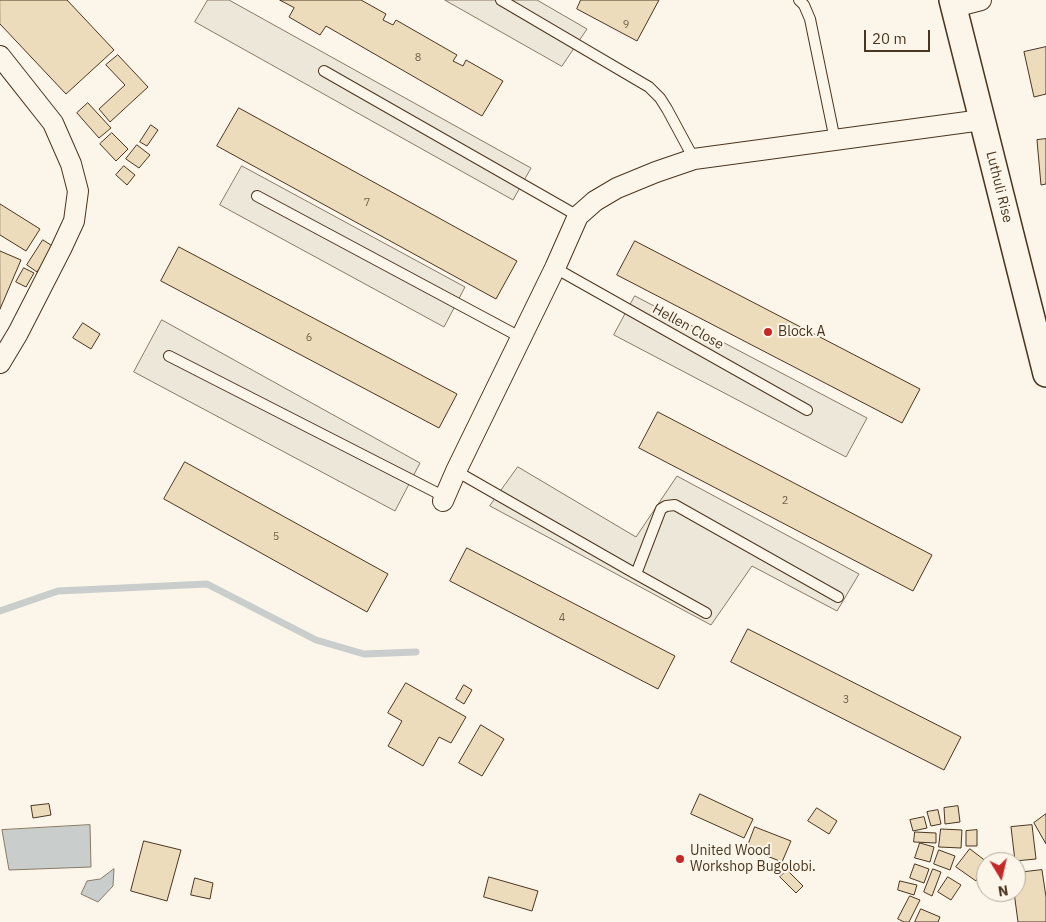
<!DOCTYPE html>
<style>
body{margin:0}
#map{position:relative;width:1046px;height:922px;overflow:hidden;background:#fbf6e9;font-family:"IBM Plex Sans",sans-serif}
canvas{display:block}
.north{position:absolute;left:976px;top:852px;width:50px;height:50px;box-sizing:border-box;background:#fbf6e9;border:1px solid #b4a999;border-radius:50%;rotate:171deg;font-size:14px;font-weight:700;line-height:20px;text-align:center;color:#4a3520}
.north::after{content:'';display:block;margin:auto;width:18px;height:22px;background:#c62828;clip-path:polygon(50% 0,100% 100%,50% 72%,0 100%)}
.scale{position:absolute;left:864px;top:30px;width:66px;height:22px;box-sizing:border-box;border:2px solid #4a3520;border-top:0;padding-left:6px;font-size:15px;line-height:18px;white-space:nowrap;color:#4a3520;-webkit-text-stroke:4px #fbf6e9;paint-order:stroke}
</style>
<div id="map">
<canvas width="1046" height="922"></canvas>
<div class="north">N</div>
<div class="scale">20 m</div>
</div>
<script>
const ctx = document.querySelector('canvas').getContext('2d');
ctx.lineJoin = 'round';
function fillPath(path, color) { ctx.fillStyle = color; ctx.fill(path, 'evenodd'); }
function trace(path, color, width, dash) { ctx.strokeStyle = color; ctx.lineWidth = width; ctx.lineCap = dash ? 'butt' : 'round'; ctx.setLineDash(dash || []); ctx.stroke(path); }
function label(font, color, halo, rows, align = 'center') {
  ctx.font = font + ' "IBM Plex Sans",sans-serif'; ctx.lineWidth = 4; ctx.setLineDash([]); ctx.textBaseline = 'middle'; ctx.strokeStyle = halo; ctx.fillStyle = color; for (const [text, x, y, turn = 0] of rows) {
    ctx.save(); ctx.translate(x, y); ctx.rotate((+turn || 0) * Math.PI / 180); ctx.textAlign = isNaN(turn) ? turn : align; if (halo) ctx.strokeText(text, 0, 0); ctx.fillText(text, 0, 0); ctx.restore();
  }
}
const parking = new Path2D(`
 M208 0H229L531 168 513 200 195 22Z
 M445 0H537L587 29 562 66Z
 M242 166 465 287 444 327 220 205Z
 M635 296 867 418 846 457 614 335Z
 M162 320 420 463 395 511 134 372Z
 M518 467 636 537 677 476 859 574 837 611 752 566 711 625 490 506Z`);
fillPath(parking, '#ede7d9');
trace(parking, '#887966', 1);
const water = new Path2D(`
 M90 825 91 867 9 870 2 830Z
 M114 869 113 886 98 902 81 894 87 881 100 879Z`);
fillPath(water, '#c9cecd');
trace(water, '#887966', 1);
trace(new Path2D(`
 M0 611 58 591 207 584 316 640 364 654 416 652`), '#c9cecd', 7);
const building = new Path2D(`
 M0 0H67L114 50 66 94 0 24Z
 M280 0H361L386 14 383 20 393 25 396 20 457 55 453 61 463 66 466 60 503 81 482 116 326 26 320 35 289 17 294 8Z
 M581 0H659L637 41 577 9Z
 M1046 47V94L1034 97 1024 52Z
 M118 55 148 87 110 122 99 109 125 85 106 65Z
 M88 103 111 128 99 138 77 113Z
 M239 108 517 261 496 299 217 146Z
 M151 125 158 130 147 146 140 142Z
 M112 133 128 149 116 161 100 144Z
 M1046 139V184L1041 185 1037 140Z
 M137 145 150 155 139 168 126 159Z
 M124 166 135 175 127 185 116 175Z
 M0 204 40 229 26 251 0 235Z
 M43 240 54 247 37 272 27 265Z
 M635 241 920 389 902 423 617 275Z
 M179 247 457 394 439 428 161 281Z
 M0 251 21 260 0 309Z
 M24 268 34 273 26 287 16 282Z
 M83 323 100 334 91 349 73 338Z
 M658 412 932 555 913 591 639 448Z
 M185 462 388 574 367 612 164 499Z
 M467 548 675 656 658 689 450 581Z
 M748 629 961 737 944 770 731 662Z
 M406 683 466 717 451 743 439 737 423 766 388 746 402 721 388 713Z
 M464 685 472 690 464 704 456 699Z
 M481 725 504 739 482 776 459 763Z
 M700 794 753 819 744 838 691 814Z
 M49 804 51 815 33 818 31 806Z
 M958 806 960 822 945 824 944 808Z
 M817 808 837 821 829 834 808 821Z
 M938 810 941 824 931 826 927 812Z
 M1046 814V844L1034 823Z
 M924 817 927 828 913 831 910 820Z
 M1032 825 1036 859 1015 861 1011 827Z
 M755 827 791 841 782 862 747 848Z
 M941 829 962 830 961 848 939 847Z
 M977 830V846H966V831Z
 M915 832 936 833V843L914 842Z
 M144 841 181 850 167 901 131 891Z
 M920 843 934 847 930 862 915 858Z
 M970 849 987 862H986V868L976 881 956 867Z
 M939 850 955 856 950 870 934 864Z
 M915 864 929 869 924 883 910 878Z
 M933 869 941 872 932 896 924 892Z
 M787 870 803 886 796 893 780 877Z
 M1042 870 1046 897V922H1018L1014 892H1016V873Z
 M489 877 538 891 532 911 484 897Z
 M948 877 961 885 951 900 938 892Z
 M195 878 213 883 210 899 191 895Z
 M900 881 917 885 914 895 898 890Z
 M910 896 920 900 909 922H904L898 919Z
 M921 909 940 917 938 922H915Z`);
fillPath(building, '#ecdcbc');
trace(building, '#4a3520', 1);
const service = new Path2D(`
 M501 0 649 87 660 98 667 109 694 159
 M799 0 804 5 810 19 835 140
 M324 71 578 216
 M257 196 520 337
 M555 268 807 410
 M169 356 445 497
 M456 471 636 574 661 509 666 506 675 505 838 597
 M636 574 706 613`);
const minor = new Path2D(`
 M954 7 981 0
 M0 56 53 123 71 164 78 191 74 221 61 249 18 333 0 363
 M443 501 456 471 555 268 578 216 595 201 617 188 656 172 694 159 982 120`);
const tertiary = new Path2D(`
 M952 0 1046 374`);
trace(service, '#4a3520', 12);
trace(minor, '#4a3520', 22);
trace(tertiary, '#4a3520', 28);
trace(service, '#fbf6e9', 10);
trace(minor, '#fbf6e9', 20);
trace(tertiary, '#fbf6e9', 25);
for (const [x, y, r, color] of [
 [768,332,5,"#c62828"],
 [680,859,5,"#c62828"]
]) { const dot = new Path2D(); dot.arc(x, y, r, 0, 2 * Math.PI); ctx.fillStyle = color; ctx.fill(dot); trace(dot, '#fbf6e9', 2); }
label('11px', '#725f47', null, [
 ["9",626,25],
 ["8",418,58],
 ["7",367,203],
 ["6",309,338],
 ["2",785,501],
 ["5",276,537],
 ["4",562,618],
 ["3",846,700]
]);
label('14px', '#4a3520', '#fbf6e9', [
 ["Luthuli Rise",999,187,76],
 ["Hellen Close",688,327,29]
]);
label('14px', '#4a3520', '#fbf6e9', [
 ["Block A",778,332],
 ["United Wood",690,851],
 ["Workshop Bugolobi.",690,867]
], 'left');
</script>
